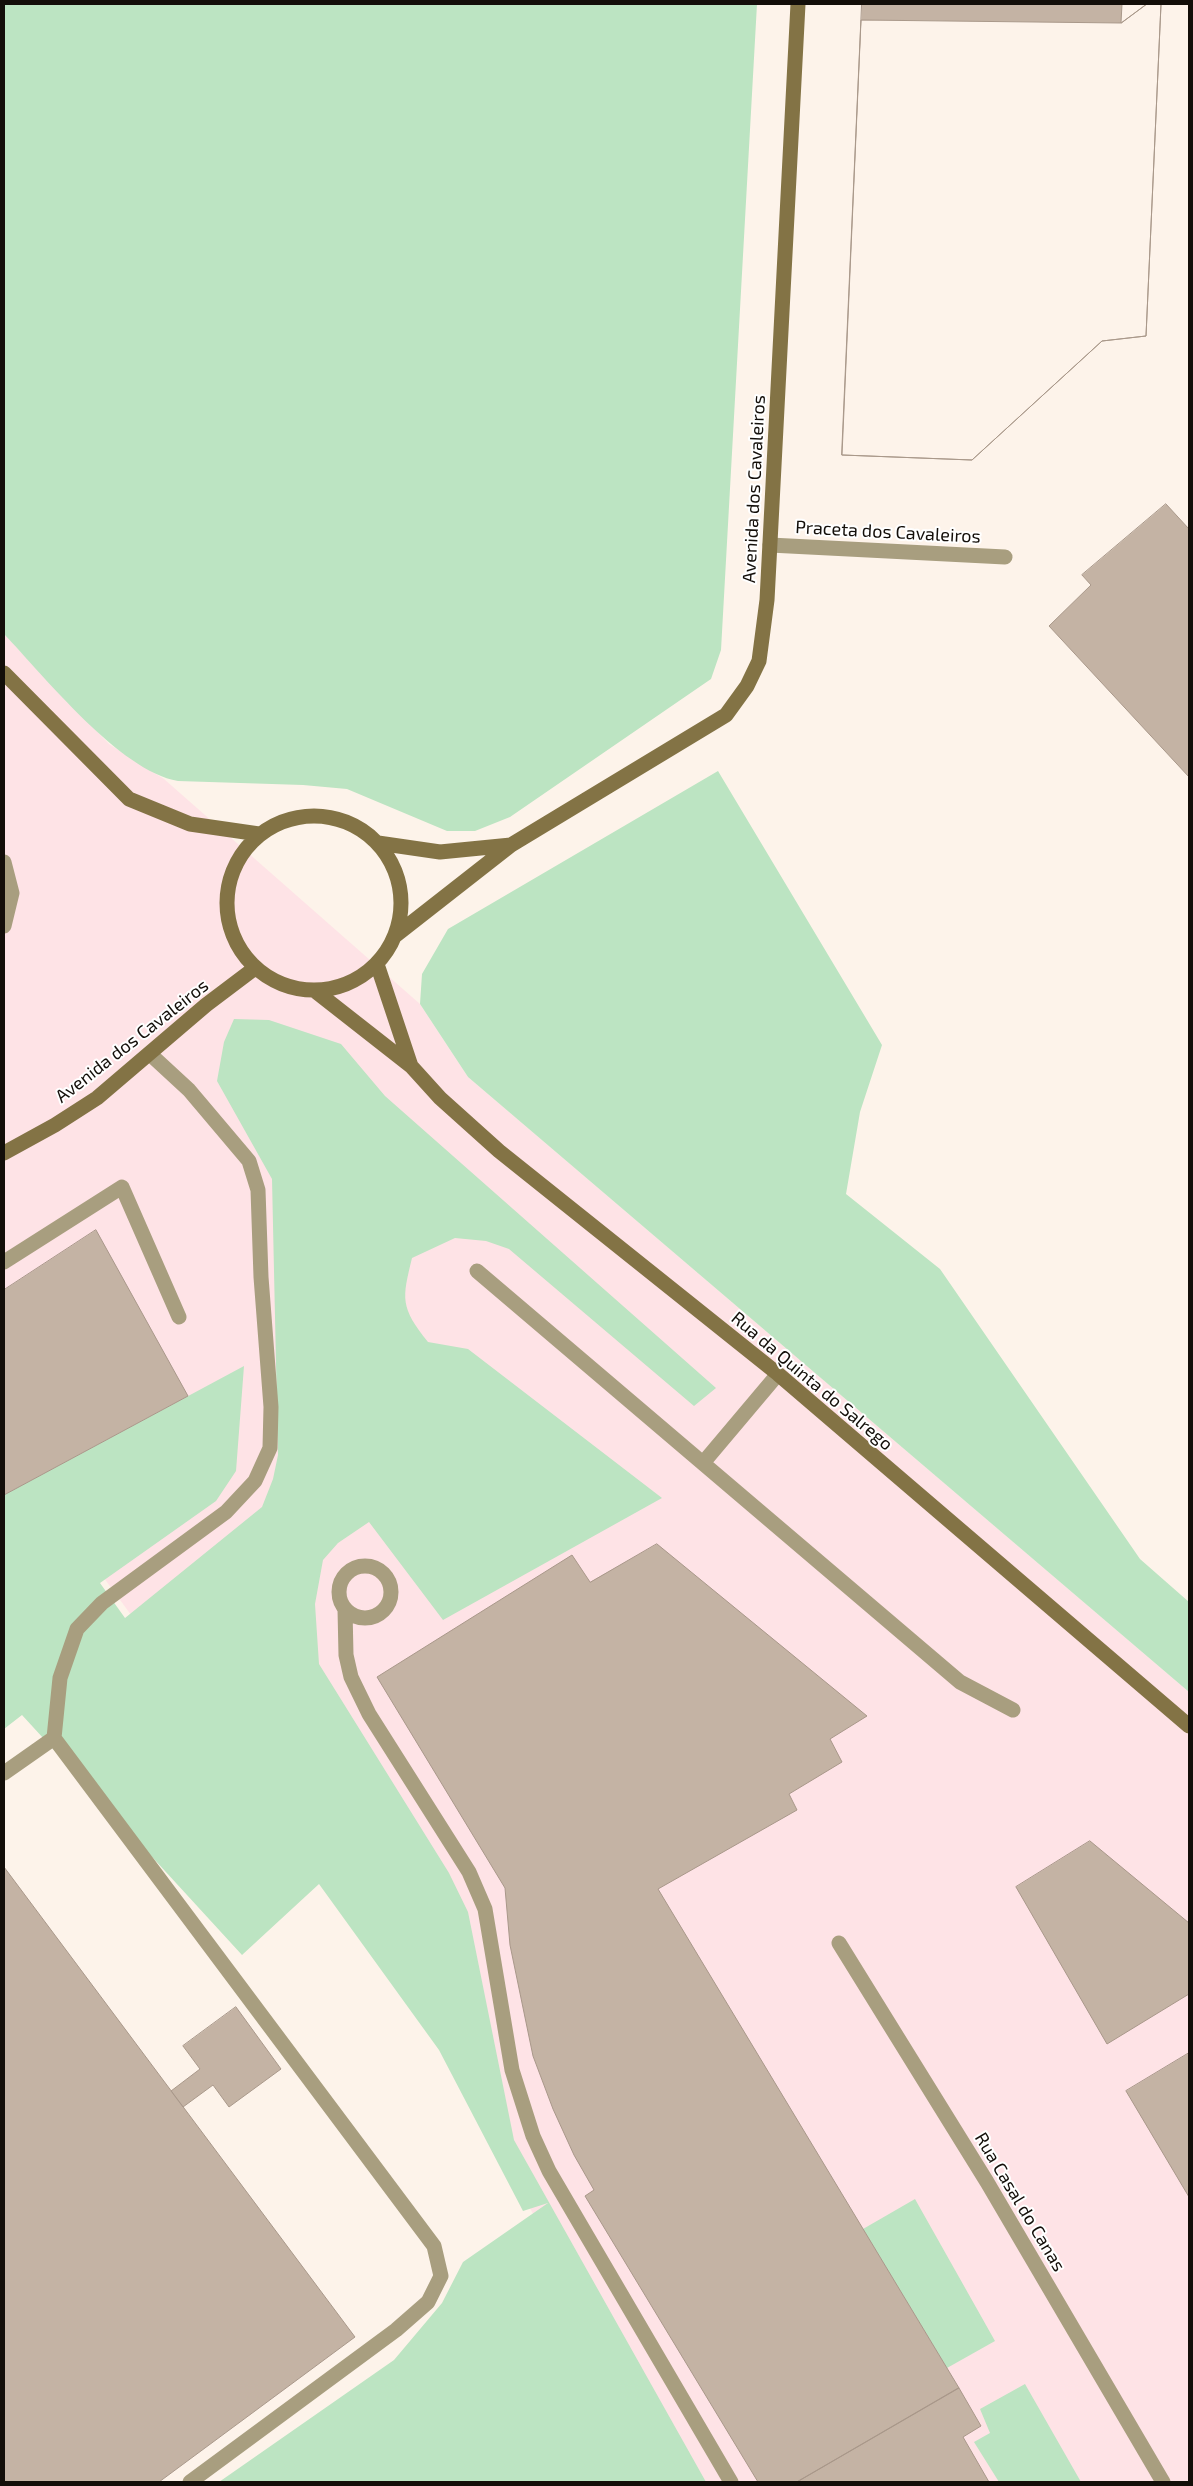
<!DOCTYPE html>
<style>
body{margin:0}
#map{position:relative;width:1193px;height:2486px;overflow:hidden;background:#fdf3ea;font-family:"Exo 2",sans-serif}
canvas{display:block}
.frame{position:absolute;inset:0;border:5px solid #130e09;pointer-events:none}
</style>
<div id="map">
<canvas width="1193" height="2486"></canvas>
<div class="frame"></div>
</div>
<script>
const ctx = document.querySelector('canvas').getContext('2d');
ctx.lineJoin = 'round';
function fillPath(path, color) { ctx.fillStyle = color; ctx.fill(path, 'evenodd'); }
function trace(path, color, width, dash) { ctx.strokeStyle = color; ctx.lineWidth = width; ctx.lineCap = dash ? 'butt' : 'round'; ctx.setLineDash(dash || []); ctx.stroke(path); }
function label(font, color, halo, rows, align = 'center') {
  ctx.font = font + ' "Exo 2",sans-serif'; ctx.lineWidth = 4; ctx.setLineDash([]); ctx.textBaseline = 'middle'; ctx.strokeStyle = halo; ctx.fillStyle = color; for (const [text, x, y, turn = 0] of rows) {
    ctx.save(); ctx.translate(x, y); ctx.rotate((+turn || 0) * Math.PI / 180); ctx.textAlign = isNaN(turn) ? turn : align; if (halo) ctx.strokeText(text, 0, 0); ctx.fillText(text, 0, 0); ctx.restore();
  }
}
fillPath(new Path2D(`
 M4 634 109 744 164 779 420 1004 468 1077 1189 1692V2482H671L445 2043 90 1559 4 1622Z`), '#fee3e6');
fillPath(new Path2D(`
 M4 4H757L721 650 711 679 510 817 475 831H447L347 789 303 785 178 781C120 771 45 677 4 634Z
 M718 771 882 1045 860 1112 846 1194 940 1269 1140 1559 1189 1602V1692L468 1077 420 1004 422 974 448 929Z
 M234 1019 269 1020 341 1044 385 1096 716 1388 694 1406 509 1249 486 1241 455 1238 412 1258C402 1299 400 1307 428 1342L468 1349 662 1498 443 1620 369 1522 338 1543 323 1560 315 1604 319 1664 449 1873 468 1912 514 2140 706 2482H219L394 2360 442 2303 463 2262 548 2203 523 2211 439 2050 319 1884 242 1955 22 1715 4 1729V1495L244 1366 236 1471 216 1501 100 1583 125 1618 262 1507 273 1479 278 1455 272 1179 217 1081 224 1042Z
 M915 2199 995 2341 947 2368 863 2229Z
 M1025 2384 1081 2482H999L974 2442 990 2433 980 2409Z`), '#bce4c2');
const building = new Path2D(`
 M862 4H1122L1121 23 1147 4H1161L1146 336 1102 341 972 460 842 455Z
 M1147 4H1161L1146 336 1102 341 972 460 842 455 861 20 1121 23Z
 M1166 504 1189 529V777L1049 626 1091 585 1082 575Z
 M96 1230 188 1396 4 1495V1290Z
 M657 1544 867 1716 830 1739 842 1762 789 1794 797 1810 658 1889 959 2388 797 2482H758L585 2196 594 2190 574 2155 553 2109 533 2056 510 1945 505 1888 377 1677 572 1555 590 1582Z
 M1090 1841 1189 1923V1994L1107 2044 1016 1887Z
 M4 1867 355 2337 159 2482H4Z
 M236 2007 281 2069 229 2107 213 2085 183 2107 171 2091 200 2069 183 2046Z
 M1189 2053V2197L1126 2091Z
 M959 2388 981 2426 963 2437 989 2482H797Z`);
fillPath(building, '#c4b3a4');
trace(building, '#a9988a', 1);
trace(new Path2D(`
 M4 862 12 893 4 926
 M150 1054 189 1090 249 1161 258 1190 261 1277 271 1407 270 1448 255 1481 226 1512 102 1603 77 1629 60 1678 54 1738 434 2246 441 2276 428 2302 396 2330 190 2482
 M4 1262 122 1187 179 1317
 M477 1271 960 1682 1013 1710
 M703 1463 778 1374
 M339 1592a26 26 0 1 1 52 0a26 26 0 1 1-52 0Z
 M345 1609 346 1655 351 1677 369 1714 469 1872 485 1909 512 2070 533 2136 549 2171 731 2482
 M4 1773 54 1738
 M839 1943 987 2182 1163 2482`), '#a89e7f', 15);
trace(new Path2D(`
 M770 545 1005 557`), '#a89e7f', 15);
trace(new Path2D(`
 M4 673 129 799 190 824 259 834
 M227 903a87 87 0 1 1 174 0a87 87 0 1 1-174 0Z
 M378 843 440 852 511 845
 M396 935 511 845 726 715 747 686 759 661 767 600 798 4
 M377 964 411 1066
 M314 990 411 1066 440 1098 499 1151 778 1374 1189 1726
 M4 1153 55 1125 97 1098 206 1005 255 968`), '#837345', 15);
label('18px', '#130e09', '#fff', [
 ["Avenida dos Cavaleiros",754,489,-87],
 ["Praceta dos Cavaleiros",888,532,3],
 ["Avenida dos Cavaleiros",132,1041,-38],
 ["Rua da Quinta do Salrego",812,1381,40],
 ["Rua Casal do Canas",1020,2202,59]
]);
</script>
